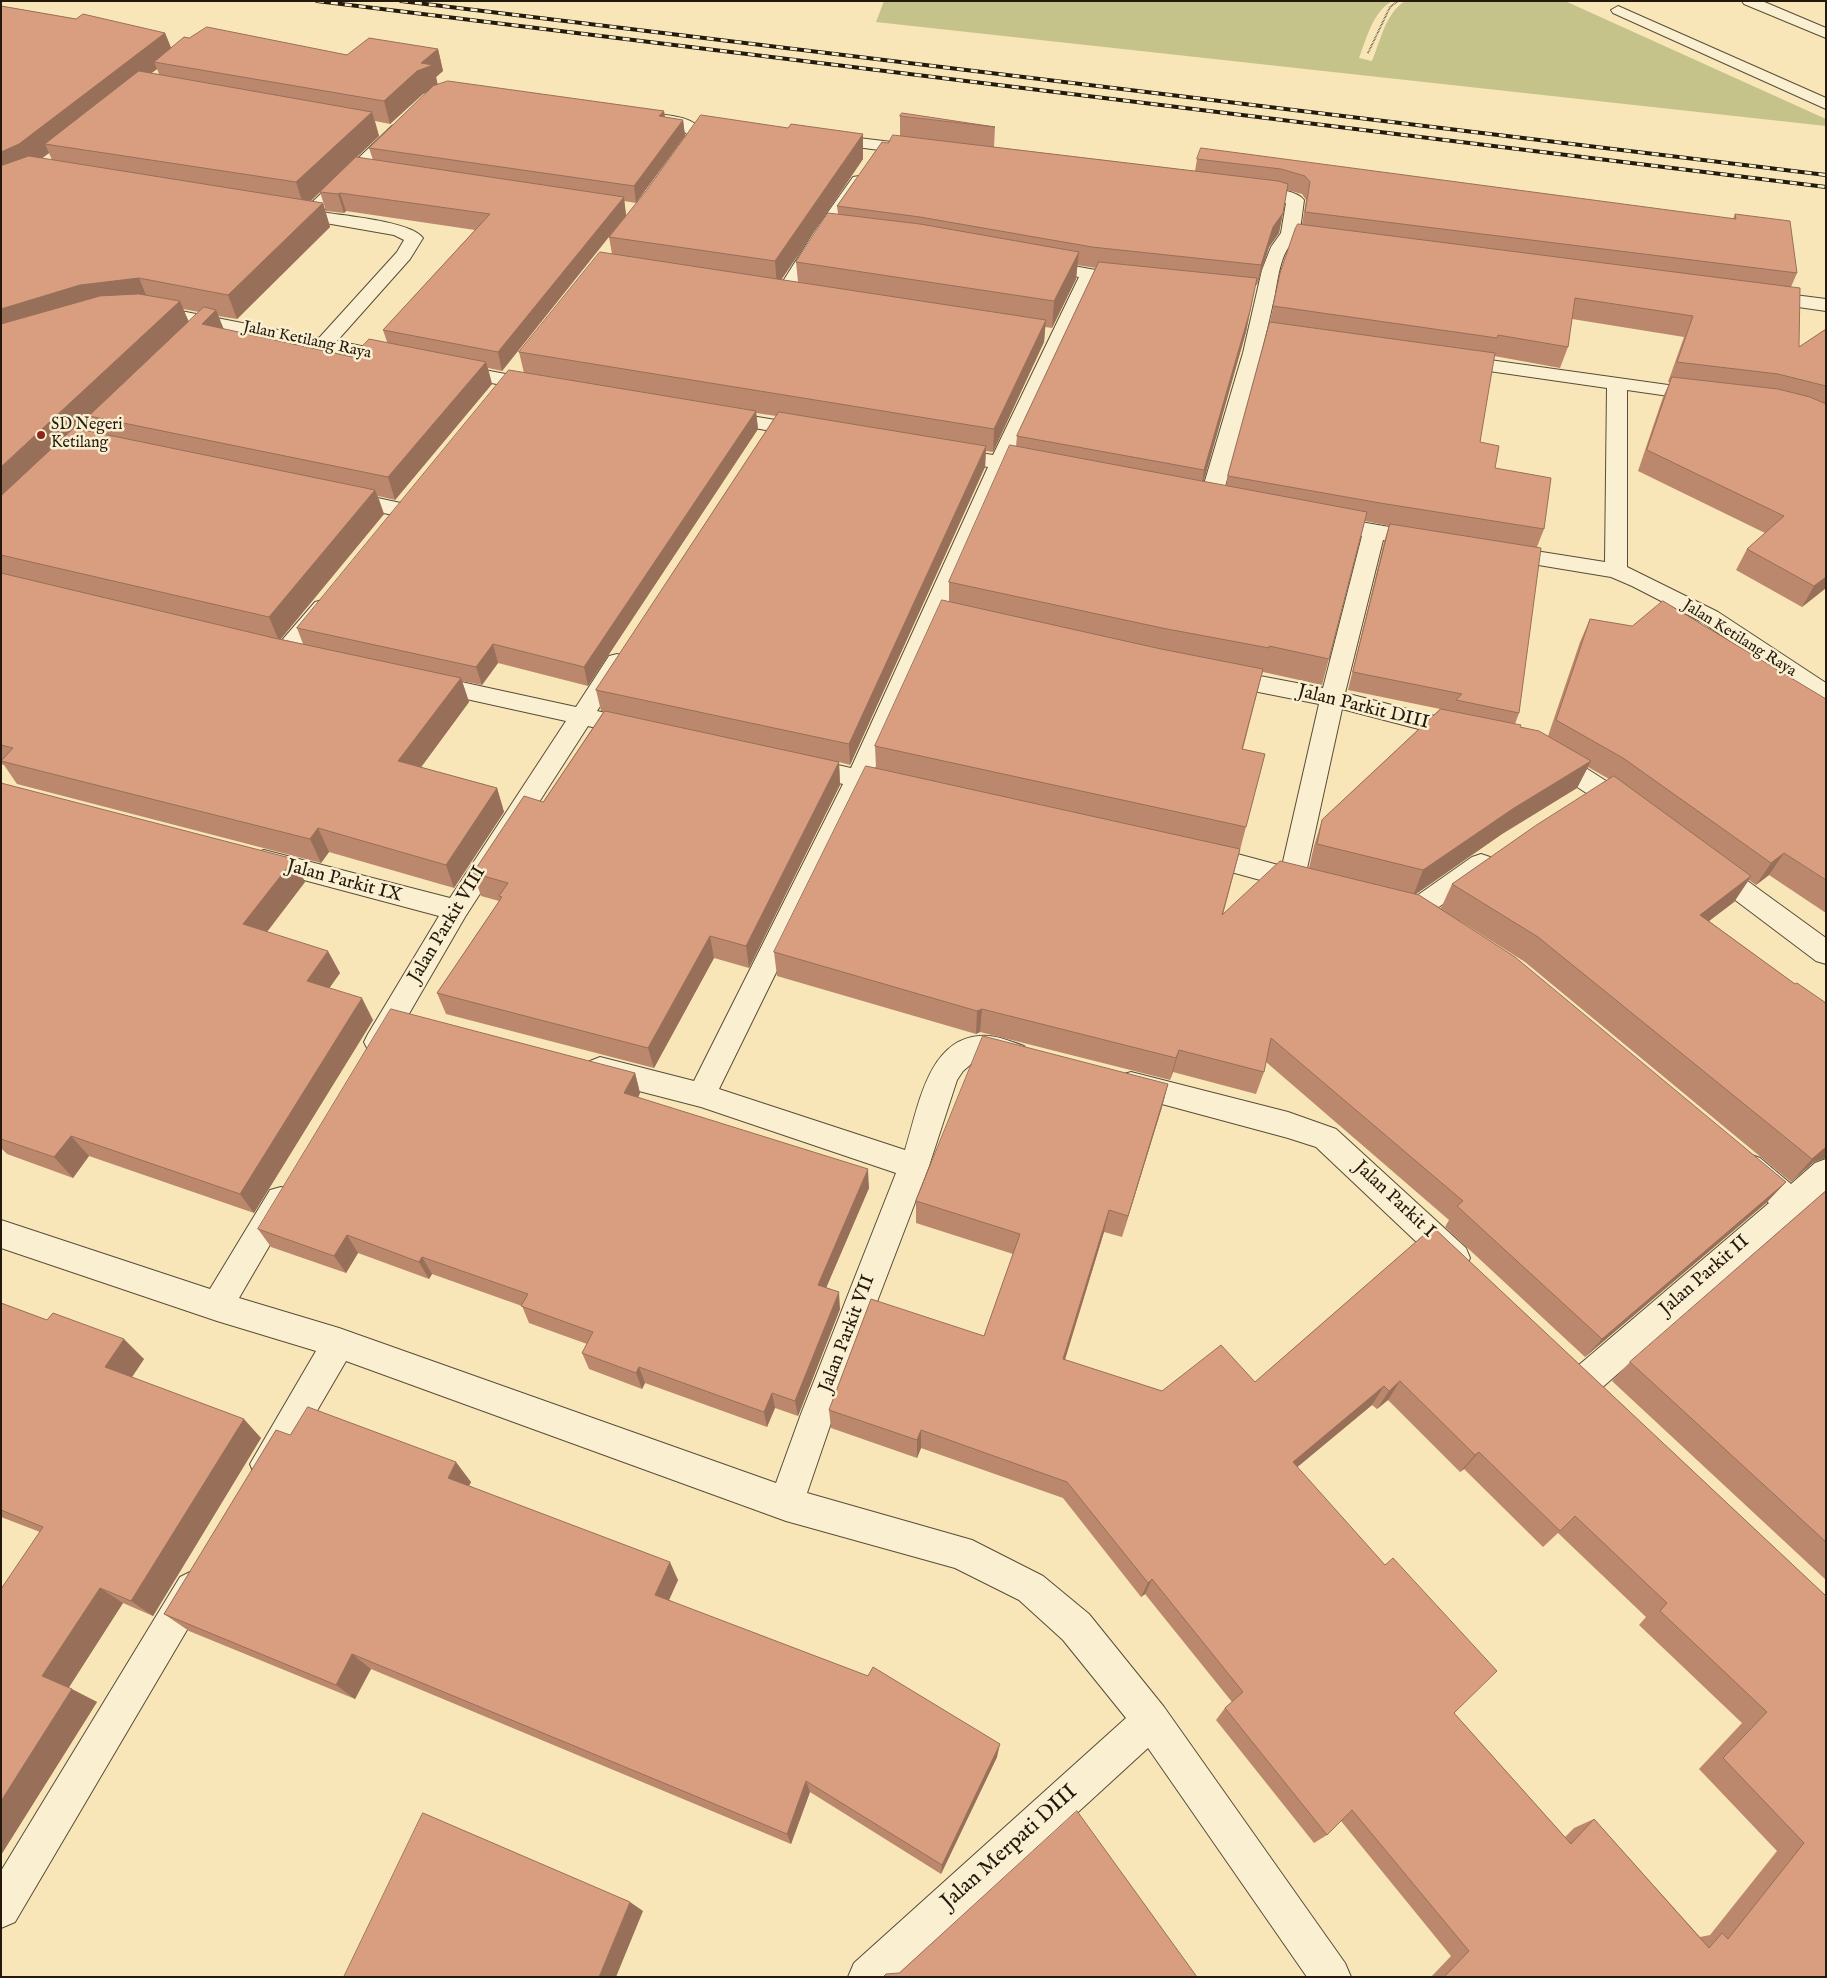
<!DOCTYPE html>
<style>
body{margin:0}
#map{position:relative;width:1827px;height:1978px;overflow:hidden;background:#f8e6b8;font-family:"IM FELL English",serif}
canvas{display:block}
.frame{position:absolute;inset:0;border:2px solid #231a0d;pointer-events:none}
</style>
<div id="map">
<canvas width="1827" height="1978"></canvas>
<div class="frame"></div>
</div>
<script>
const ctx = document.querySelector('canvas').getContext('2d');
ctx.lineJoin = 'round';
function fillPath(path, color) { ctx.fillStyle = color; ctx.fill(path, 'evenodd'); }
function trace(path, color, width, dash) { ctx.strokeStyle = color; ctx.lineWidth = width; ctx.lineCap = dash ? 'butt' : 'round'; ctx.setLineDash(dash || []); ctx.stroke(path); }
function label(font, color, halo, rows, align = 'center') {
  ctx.font = font + ' "IM FELL English",serif'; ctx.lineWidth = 5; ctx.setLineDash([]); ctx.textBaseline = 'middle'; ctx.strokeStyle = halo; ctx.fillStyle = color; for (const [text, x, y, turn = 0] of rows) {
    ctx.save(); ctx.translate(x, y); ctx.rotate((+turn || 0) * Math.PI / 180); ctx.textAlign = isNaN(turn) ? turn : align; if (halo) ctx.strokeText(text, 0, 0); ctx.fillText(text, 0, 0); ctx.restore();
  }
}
fillPath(new Path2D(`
 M884 1H1392C1372 13 1367 38 1359 58L1372 61C1381 40 1385 14 1405 1H1565L1826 119V126L876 22Z`), '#c5c38a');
const minor = new Path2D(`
 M1742 1H1762L1826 28V38L1744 4Z
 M1618 6 1826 98V109L1613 13 1611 10Z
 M647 113C666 116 691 114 703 132L702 140 686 163H674L672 159 686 140 687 134 678 127 641 121 639 118 641 115Z
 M398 124 404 126 406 129 404 132 322 212C343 216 411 221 423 238L410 259 337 341 400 354 403 358 400 362 393 364 143 315 141 311 143 307 150 305 319 338 397 252 404 240 394 235 297 218 291 217 288 213 291 209H305L392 126Z
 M825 134 917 145 923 146 925 150 923 154 917 155 819 142 817 139 819 136Z
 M859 176 865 177 868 181 832 232 793 294 791 298H777L775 294 814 232 853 177Z
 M1250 185C1263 187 1296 189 1304 200L1300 230 1334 236 1337 240 1334 244 1328 245 1295 241C1281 250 1278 278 1275 294 1260 364 1240 432 1221 501L1217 506 1210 508 1203 506 1199 501 1243 353 1262 270 1271 247 1281 233 1286 203 1244 194 1241 190 1244 186Z
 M1041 260 1090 269 1096 270 1099 274 1012 458 1045 465 1048 469 1045 473 1038 475 1007 470 873 773 906 781 909 787 906 793 897 796 866 789 719 1089 905 1150C918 1110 927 1040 979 1036 994 1034 1010 1041 1024 1046L1028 1054 1024 1062C1008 1068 993 1057 976 1060L963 1071 957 1080 929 1166 834 1414 807 1493 972 1540 1043 1576 1089 1614 1164 1707 1345 1963 1351 1977H1307L1148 1748 898 1977H848L854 1963 1126 1718 1063 1640 1019 1600 955 1568 786 1521 346 1361 279 1476 267 1481 255 1476 250 1464 316 1351 217 1321 1 1248V1220L210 1289 270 1190 281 1187 292 1190 296 1200 239 1298 339 1328 776 1483 801 1414 896 1173 701 1107 600 1081 590 1077 586 1069 590 1061 600 1057 694 1081 843 784 793 772 790 766 793 760 802 757 851 768 988 467 943 458 940 454 943 450 950 448 993 455 1079 277 1035 269 1032 265 1035 261Z
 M1763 291 1826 299V311L1756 301 1754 297 1756 293Z
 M1454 355 1711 391 1714 395 1711 399 1704 401 1627 390V567L1718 612 1826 683V703L1818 701 1702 622 1632 586 1611 577 1496 558 1493 553 1496 548 1504 546 1605 562 1607 388 1447 365 1444 361 1447 357Z
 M452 364 538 380 545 382 548 386 545 390 538 392 445 374 442 370 445 366Z
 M721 411 806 425 813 427 816 431 813 435 806 437 714 421 711 417 714 413Z
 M345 491 410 505 413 510 410 515 402 517 338 503 334 498 338 493Z
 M1326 516 1424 533 1432 535 1435 540 1432 545 1424 547 1383 540 1345 693 1470 725 1473 731 1470 737 1461 740 1342 709 1306 873 1313 875 1317 882 1313 889 1304 892 1191 861 1187 854 1191 847 1200 844 1282 866 1319 704 1223 685 1215 683 1211 677 1215 671 1223 669 1323 688 1362 536 1318 528 1315 523 1318 518Z
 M323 600 331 602 334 607 331 612 293 658 285 660 277 658 273 652 277 646 315 602Z
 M617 654 625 656 629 662 597 711 643 722 646 728 643 734 634 737 588 726 465 917 388 1050 378 1054 368 1050 364 1042 368 1034 439 916 255 867 251 860 255 853 264 850 450 898 566 721 421 689 417 683 421 677 429 675 576 707 609 656Z
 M1550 748 1559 751 1636 800 1640 807 1636 814 1627 816 1618 814 1541 763 1538 757 1541 751Z
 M1481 854 1490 857 1494 864 1490 871 1426 916 1417 919 1408 916 1404 909 1408 902 1472 857Z
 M1711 858 1720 861 1826 938V964L1816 961 1702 875 1698 868 1702 861Z
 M1131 1072 1288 1112 1336 1129 1466 1248 1470 1258 1466 1268 1455 1272 1444 1268 1316 1147 1288 1138 1121 1093 1117 1084 1121 1075Z
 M1749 1154 1760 1158 1791 1184 1815 1163 1826 1159V1191L1597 1392 1585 1397 1573 1392 1569 1381 1573 1370 1769 1203 1738 1176 1734 1167 1738 1158Z
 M192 1571 204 1577 210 1589 204 1601 15 1922 1 1928V1871L180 1577Z`);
trace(minor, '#584d38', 2);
trace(new Path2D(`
 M1368 53 1390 7 1398 1`), '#231a0d', 2, [0.5, 1]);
fillPath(minor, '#faefd1');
const rail = new Path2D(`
 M317 1 1826 187
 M401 1 1826 175`);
trace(rail, '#231a0d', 4);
trace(rail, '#faefd1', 2.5, [7]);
fillPath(new Path2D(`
 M1 6 76 19 165 33 171 48 189 38 347 55 438 49 443 71 436 77 438 85 664 111 665 117 683 120 685 136 636 203 624 201 626 215 863 159 781 280 798 282 796 262 838 214 837 206 888 143 900 136V116L995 127 994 147 1195 171 1197 159 1733 219 1735 214 1797 273 1791 287 1799 347 1826 329V588L1802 607 1736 570 1747 549 1765 533 1638 471 1663 397 1670 382H1668L1684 337 1572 319 1568 347 1560 368 1494 356 1480 442 1495 468 1544 529 1537 547 1519 713 1515 724 1520 727 1548 736 1580 642 1590 619 1826 699V913L1769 875 1756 885 1749 880 1734 902 1709 921 1795 984 1826 1003V1158L1814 1162 1791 1182 1525 962 1460 921 1786 1182 1766 1203 1585 1357 1445 1227 1449 1220 1266 1062 1264 1072 1256 1094 1173 1072 1170 1080 980 1032 976 1034 777 976 774 952 876 768 875 746 949 602V582L1016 446 1017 436 1096 268 1077 265 1076 279 1052 328 1045 327 1044 342 993 452 986 451 985 467 850 765 839 762 840 785 749 968 714 958 654 1068 446 1014 437 993 499 901 481 896 473 873 543 802 604 711H601L596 690 776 416 756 413 758 429 588 686 498 663 482 685 462 681 469 702 421 767 497 788 504 812 454 888 329 852 321 863 17 784 4 765 1 764ZM157 69 159 74 151 73ZM428 92 369 148 373 160 357 157 379 136 375 121 390 124 423 94ZM49 153 52 160 41 159ZM1287 190 1302 194 1306 200 1302 224 1280 273 1270 322 1228 476 1226 486 1203 481 1246 332 1255 285H1257L1269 247 1279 233ZM320 192 326 211 344 213 346 211 475 230 383 330 387 342 352 357 223 329 218 316 237 319 330 227 323 203 311 201ZM609 237 612 254 519 352 524 373 297 628 303 644 281 639 384 514 378 496 395 500 492 384 488 368 502 371ZM183 309 199 312 189 322ZM90 420 97 432 81 429ZM1365 521 1389 526 1384 542 1348 690 1440 709 1322 820 1314 846 1309 868 1223 915 1265 754 1243 749 1262 674 1263 672 1322 685ZM1588 767 1609 779 1452 884 1441 908 1416 894 1502 834 1577 788Z
 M1 783 305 882 267 932 340 973 329 988 373 1020 254 1213 89 1156 73 1178 7 1154 1 1148Z
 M635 1073 640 1093 638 1098 869 1188 826 1288 840 1309 798 1416 775 1408 767 1427 645 1383 642 1389 589 1369 582 1353 587 1344 529 1323 522 1306 432 1274 429 1279 358 1253 346 1273 271 1247 258 1229Z
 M1168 1084 1162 1107 1122 1237 1104 1232 1065 1360 1162 1391 1255 1382 1433 1227 1826 1596V1977H1431L1451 1956 1341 1821 1327 1835 1314 1843 1216 1720 1225 1708 1232 1702 1145 1594 1141 1597 1063 1498 921 1448 917 1458 831 1428 829 1410 984 1336 1013 1254 916 1223V1201ZM1388 1400 1460 1472 1464 1469 1543 1547 1558 1533 1646 1617 1639 1625 1742 1723 1699 1769 1777 1851 1710 1935 1700 1937 1594 1819 1574 1828 1565 1837 1454 1713 1297 1467 1372 1405 1377 1409Z
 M1826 1191V1580L1612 1381 1630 1362Z
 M1 1303 144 1359 132 1377 261 1438 153 1616 123 1603 68 1688 97 1702 1 1855 40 1532 1 1517Z
 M290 1435 471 1482 469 1486 678 1580 669 1600 997 1757 941 1874 810 1792 791 1844 371 1669 355 1699 189 1631 164 1614Z`), '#bb886d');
fillPath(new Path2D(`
 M165 33 174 55 154 62 157 69 57 146 45 144 49 153 30 167 1 180V152Z
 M438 49 443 71 436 77 438 87 423 94 390 124 384 101 421 63Z
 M664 111 666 127 659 116Z
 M372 112 379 136 304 207 296 182Z
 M683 120 685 136 636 203 634 186Z
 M863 134V159L777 286 775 261Z
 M340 193 346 211 344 213 338 194Z
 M624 197 626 215 502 371 498 352Z
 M323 203 330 227 237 319 228 295Z
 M1283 213 1279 233 1269 247 1257 285 1261 265 1273 227Z
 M1079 252 1076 279 1052 328 1054 301Z
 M139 278 149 302 1 337V309L80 285Z
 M1257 278 1246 332 1201 491 1204 470Z
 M180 301 190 325 89 416 90 420 1 504V467Z
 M216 310 225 332 202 324Z
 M1046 320 1044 342 993 452 994 429Z
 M486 362 492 384 395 500 388 477Z
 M756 411 758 429 588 686 584 667Z
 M986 446 985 467 850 765 849 744Z
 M375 490 384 514 279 641 269 617Z
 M1826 577V588L1802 607 1814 586Z
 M493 644 498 663 482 685 476 667Z
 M461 678 469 702 408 785 398 761Z
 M1591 761 1577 788 1502 834 1413 896 1423 870 1514 808Z
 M839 762 840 785 749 968 746 946Z
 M497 788 504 812 454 888 446 865Z
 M318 828 329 852 321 863 310 839Z
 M1784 853 1769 875 1756 885 1771 863Z
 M294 859 305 882 256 946 243 924Z
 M1751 876 1734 902 1684 940 1700 915Z
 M710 936 714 958 654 1068 648 1048Z
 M328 951 340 973 319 1003 307 981Z
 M362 998 373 1020 254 1213 240 1194Z
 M982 1009 980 1032 976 1034 977 1011Z
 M1179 1050 1173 1072 1170 1080 1176 1058Z
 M635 1073 640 1093 630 1113 624 1093Z
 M1168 1084 1162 1107 1122 1237 1128 1216Z
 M71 1136 89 1156 73 1178 54 1157Z
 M1826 1147V1158L1814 1162 1791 1182 1812 1159Z
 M868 1169 869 1188 820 1302 818 1285Z
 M1786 1182 1766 1203 1585 1357 1602 1339Z
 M1109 1210 1104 1232 1059 1378 1063 1359Z
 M347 1235 358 1253 346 1273 334 1256Z
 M422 1257 432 1274 429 1279 419 1262Z
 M839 1292 840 1309 798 1416 795 1401Z
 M124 1339 144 1359 126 1386 105 1367Z
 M639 1367 645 1383 642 1389 636 1373Z
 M1400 1381 1388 1400 1377 1409 1389 1391Z
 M1384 1386 1372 1405 1283 1479 1293 1462Z
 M772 1393 775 1408 767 1427 764 1412Z
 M244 1419 261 1438 153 1616 131 1601Z
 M921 1430V1448L917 1458V1440Z
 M1479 1452 1464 1469 1460 1472 1475 1455Z
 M456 1462 471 1482 462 1498 448 1478Z
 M670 1562 678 1580 664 1611 655 1595Z
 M1152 1579 1145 1594 1141 1597 1148 1583Z
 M100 1588 123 1603 68 1689 42 1676Z
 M352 1654 371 1669 355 1699 336 1685Z
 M72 1689 97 1702 1 1855V1801Z
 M1000 1744 997 1757 941 1874 942 1865Z
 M806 1781 810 1792 791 1844 787 1834Z
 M630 1902 643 1911 616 1977H599Z`), '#986f59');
const building = new Path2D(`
 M1 6 76 19 83 14 165 33 19 144 1 152Z
 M207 27 347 55 369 38 438 49 421 63 433 65 417 71 384 101 154 62 184 37 189 38Z
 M139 71 372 112 296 182 45 144Z
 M448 81 664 111 659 116 683 120 634 186 369 148 433 86Z
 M902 113 995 127 900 116Z
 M701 115 788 128 791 124 863 134 775 261 609 237 646 191Z
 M893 135 1278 181 1288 184 1283 213 1273 227 1261 265 1092 247 920 217 837 206 882 142 888 143Z
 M1201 148 1736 219 1735 214 1790 221 1797 273 1305 212 1310 182 1305 176 1281 169 1197 159Z
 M29 156 323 203 228 295 139 278 80 285 1 309V166Z
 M356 157 624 197 498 352 383 330 490 214 340 193 338 194 320 192Z
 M828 213 920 224 1079 252 1054 301 796 262Z
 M1298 224 1800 288 1799 347 1826 329V386L1778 374 1677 362 1693 316 1575 298 1568 347 1498 335 1497 338 1273 306 1280 273 1295 229Z
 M600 252 1046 320 994 429 519 352Z
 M1099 262 1257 278 1250 311 1204 470 1017 436Z
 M139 294 180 301 1 467V324L100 296Z
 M204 307 216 310 202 324 352 357 369 339 486 362 388 477 89 416Z
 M1270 322 1495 353 1480 442 1499 446 1495 468 1551 478 1544 529 1380 503 1228 476Z
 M509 370 756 411 584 667 493 644 476 667 297 628Z
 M1672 377 1778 389 1810 397 1826 404V577L1814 586 1747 549 1784 516 1647 450Z
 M779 412 986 446 849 744 596 690Z
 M74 428 375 490 269 617 1 555V496Z
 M1010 445 1367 512 1329 659 1269 646V648L1162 628 949 582Z
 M1390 524 1541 548 1519 713 1456 700 1462 694 1353 672Z
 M1 573 274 638 461 678 398 761 497 788 446 865 318 828 310 839 1 761 13 748 1 745Z
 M942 600 1161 649 1263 669 1242 749 1265 754 1246 827 875 746Z
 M1663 601 1826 699V880L1784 853 1771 863 1623 758 1556 720 1590 619 1632 626Z
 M1441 709 1521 725 1520 727 1539 731 1591 761 1514 808 1423 870 1317 844 1322 820Z
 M605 711 839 762 746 946 710 936 648 1048 437 993 502 897 499 896 508 883 473 873 524 796 543 802Z
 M866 766 1240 849 1222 915 1280 861 1419 895 1515 957 1786 1182 1602 1339 1457 1206 1463 1201 1271 1038 1264 1072 1179 1050 1176 1058 982 1009 977 1011 774 952Z
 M1614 776 1751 876 1700 915 1795 984 1797 983 1826 1003V1147L1812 1159 1538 937 1452 884 1535 826Z
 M1 783 294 859 243 924 328 951 307 981 362 998 240 1194 71 1136 54 1157 1 1139Z
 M391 1009 635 1073 624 1093 868 1169 818 1285 839 1292 795 1401 772 1393 764 1412 639 1367 636 1373 582 1353 593 1332 521 1306 528 1294 422 1257 419 1262 347 1235 334 1256 258 1229Z
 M983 1036 1168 1084 1128 1216 1109 1210 1063 1359 1162 1391 1221 1345 1255 1382 1433 1227 1826 1596V1977H1444L1469 1951 1352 1810 1327 1835 1225 1708 1243 1692 1152 1579 1148 1583 1067 1482 921 1430 917 1440 829 1410 871 1299 984 1336 1020 1234 916 1201ZM1400 1381 1475 1455 1479 1452 1560 1531 1575 1516 1667 1603 1660 1611 1767 1712 1723 1758 1804 1843 1728 1939 1722 1933 1709 1948 1594 1819 1571 1844 1454 1713 1497 1671 1393 1558 1385 1565 1293 1462 1384 1386 1389 1391Z
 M1826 1191V1542L1630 1362Z
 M1 1303 47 1320 53 1313 124 1339 105 1367 244 1419 131 1601 100 1588 42 1676 72 1689 1 1801V1589L43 1527 1 1510Z
 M308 1407 456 1462 448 1478 670 1562 655 1595 868 1676 873 1667 1000 1744 942 1865 806 1781 787 1834 352 1654 336 1685 164 1614 276 1430 290 1435Z
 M1077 1811 1197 1977H883L886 1974 899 1973Z
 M423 1813 630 1902 599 1977H344Z`);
fillPath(building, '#d99e7f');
trace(building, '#986f59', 1);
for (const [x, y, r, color] of [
 [41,435,5,"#8f2418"]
]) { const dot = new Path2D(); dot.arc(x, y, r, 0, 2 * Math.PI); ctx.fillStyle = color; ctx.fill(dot); trace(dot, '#faefd1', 2); }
label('16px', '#231a0d', '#faefd1', [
 ["Jalan Ketilang Raya",307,341,12],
 ["Jalan Ketilang Raya",1739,639,32]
]);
label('16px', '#231a0d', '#faefd1', [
 ["SD Negeri",51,426],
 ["Ketilang",51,444]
], 'left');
label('19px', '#231a0d', '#faefd1', [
 ["Jalan Parkit DIII",1363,708,14],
 ["Jalan Parkit IX",344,882,15],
 ["Jalan Parkit VIII",448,925,-59],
 ["Jalan Parkit I",1394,1200,43],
 ["Jalan Parkit II",1705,1276,-41],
 ["Jalan Parkit VII",848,1334,-69]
]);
label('22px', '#231a0d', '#faefd1', [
 ["Jalan Merpati DIII",1010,1848,-42]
]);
</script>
